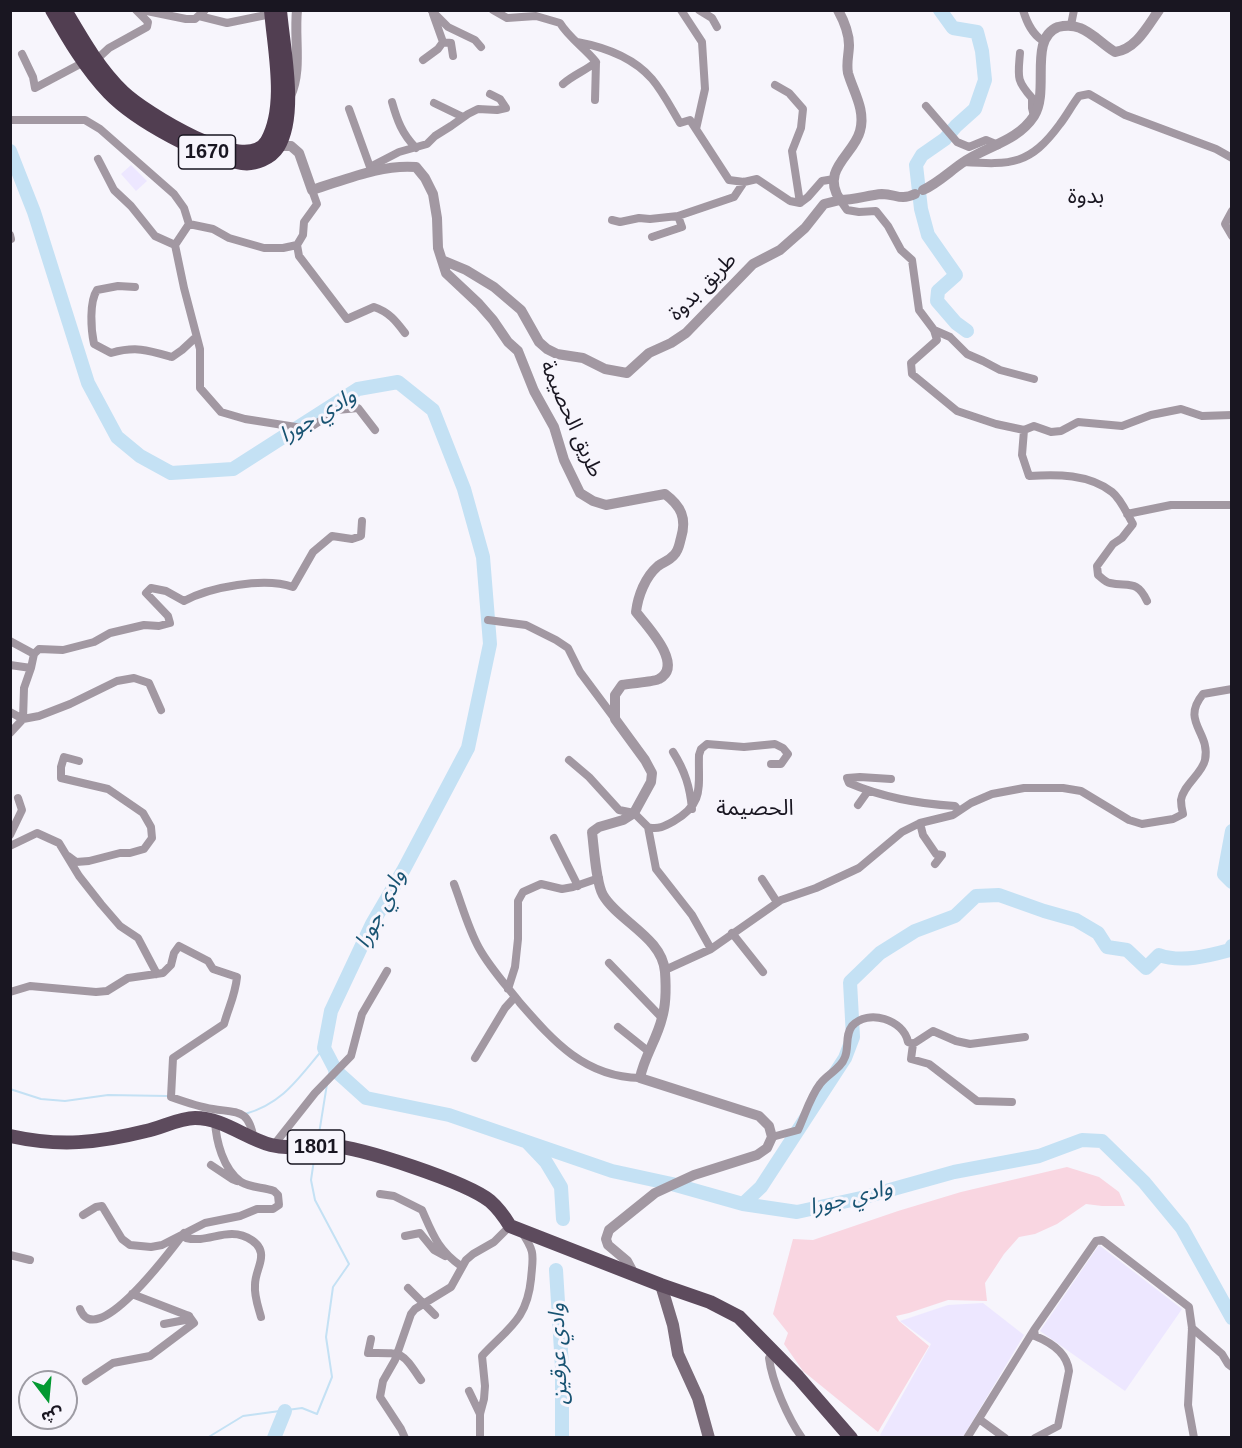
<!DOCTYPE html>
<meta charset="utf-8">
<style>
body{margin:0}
#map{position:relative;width:1242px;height:1448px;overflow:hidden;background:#f7f5fc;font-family:Arial,"Noto Sans Arabic",sans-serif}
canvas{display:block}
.frame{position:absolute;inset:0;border:12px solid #191621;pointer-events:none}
.north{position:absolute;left:18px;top:1370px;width:60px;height:60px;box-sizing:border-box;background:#f7f5fc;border:2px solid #9e9ca4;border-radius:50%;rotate:164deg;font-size:16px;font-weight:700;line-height:24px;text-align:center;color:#191621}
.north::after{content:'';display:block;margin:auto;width:21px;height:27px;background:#049932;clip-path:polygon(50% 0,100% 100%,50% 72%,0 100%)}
</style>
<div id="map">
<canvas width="1242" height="1448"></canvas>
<div class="frame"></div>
<div class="north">ش</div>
</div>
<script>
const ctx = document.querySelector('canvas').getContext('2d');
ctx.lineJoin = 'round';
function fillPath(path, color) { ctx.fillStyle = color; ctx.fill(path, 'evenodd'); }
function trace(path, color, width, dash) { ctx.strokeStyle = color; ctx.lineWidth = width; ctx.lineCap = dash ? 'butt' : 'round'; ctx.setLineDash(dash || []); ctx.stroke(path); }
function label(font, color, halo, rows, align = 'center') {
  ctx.font = font + ' Arial,"Noto Sans Arabic",sans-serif'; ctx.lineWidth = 6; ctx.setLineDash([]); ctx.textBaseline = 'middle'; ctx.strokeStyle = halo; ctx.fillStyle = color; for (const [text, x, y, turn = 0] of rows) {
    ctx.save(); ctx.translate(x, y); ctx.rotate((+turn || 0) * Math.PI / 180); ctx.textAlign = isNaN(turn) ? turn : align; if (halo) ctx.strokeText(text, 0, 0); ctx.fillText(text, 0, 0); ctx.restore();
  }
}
fillPath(new Path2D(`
 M131 165 147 181 136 191 121 174Z
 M1099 1245 1182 1309 1125 1391 1040 1331Z
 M983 1303 1024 1335 963 1437 882 1438 880 1435 931 1344 900 1321 948 1305Z`), '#ede7ff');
fillPath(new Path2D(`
 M1067 1167 1099 1177 1119 1192 1125 1206H1102L1086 1204 1057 1224 1035 1234 1019 1237 1004 1254 985 1283 987 1301 948 1300 909 1313 896 1316 899 1321 929 1346 878 1432 803 1371 784 1344 788 1333 773 1314 793 1239 813 1240 898 1211 961 1192Z`), '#f9d6e1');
trace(new Path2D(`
 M329 1076 331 1061
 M10 1089 41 1099 65 1101 108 1095 167 1096
 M245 1114C284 1103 299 1077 324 1048
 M318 1140 327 1084
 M207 1438 243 1416 302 1408 317 1414 332 1377 326 1337 333 1287 349 1264 315 1200 311 1180 315 1153`), '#c4e1f4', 2);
trace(new Path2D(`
 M940 10 953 28 977 32 982 51 985 80 975 109 956 126 945 139 922 155 916 165 921 209 928 235 956 275 938 291 937 301 956 323 967 331
 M10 151 34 212 88 383 117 437 140 456 171 473 233 469 358 389 398 382 433 410 464 489 483 557 490 644 468 748 404 869 372 924 331 1011 324 1048 336 1071 366 1098 449 1115 612 1171 672 1184 743 1204 797 1212 861 1198 954 1172 1039 1156 1082 1140 1102 1141 1144 1182 1182 1228 1232 1318
 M1232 831 1224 874 1232 882
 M528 1143 546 1162 561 1187 563 1219
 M743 1204 761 1187 845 1058 853 1037 850 982 880 953 915 931 955 916 976 896 999 895 1044 911 1076 920 1098 933 1107 947 1127 950 1146 968 1159 955C1181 963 1208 956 1230 950L1232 946
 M556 1270 562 1367V1438
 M274 1438 285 1411`), '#c4e1f4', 14);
trace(new Path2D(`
 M142 10 186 19H195L205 10
 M493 10 507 18 536 16 560 23C569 38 585 48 596 62L595 100
 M681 10 702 42 705 89 696 129
 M699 10 712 18 717 27
 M1023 10C1027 23 1032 34 1043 41
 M432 11 448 27 475 40 481 47
 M199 16 227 23 271 14
 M1071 25 1074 10
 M443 42 451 43 453 56
 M577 42C604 47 633 57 652 79 663 92 671 108 680 123L690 120 729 180 744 182 757 179 790 201 800 203 808 197 822 181 834 179
 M1020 53C1018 77 1016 80 1032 98V108L1034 116
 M22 54 33 77 35 88 84 62
 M96 60 109 48 147 27 148 22 136 10
 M423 60 438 49 443 42 433 14
 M563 84C573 75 585 71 596 62
 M775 85 789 93 803 109 801 128 792 151 800 203
 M392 102C397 120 402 134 416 148
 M434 103 463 117
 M926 106 957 142 969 147 986 140 998 145
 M349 109 370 167
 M10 120H85L100 129 174 194 184 208 189 224
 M98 159 114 190 131 206 155 236 175 245
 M963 162C1012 165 1030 165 1060 124 1067 115 1072 105 1079 96L1089 94 1125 115 1216 149 1232 158
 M371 172 370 167 399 152 427 144 435 136 451 126 468 114 478 109 497 110 506 108 500 99 490 94
 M840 200 847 210 859 212 876 211 888 226 901 250 912 260 919 310 934 330 937 340 911 363 912 374 957 411 996 424 1024 430 1034 426 1051 432 1061 431 1078 422 1122 426 1151 415 1181 409 1202 416 1232 415
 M1232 211 1225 224 1232 236
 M612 220 620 222 639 218 650 219 678 216 734 197 744 182
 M189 224 175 245 184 288 200 349V388L221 412 245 419 296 427H311L337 410 358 408 375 430
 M189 224 213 229 229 238 264 248H283L297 245 303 235 304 222 317 204 312 190
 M10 235 11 239
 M652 237 682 227 678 216
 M297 245 299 256 347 319 374 307C389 312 396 321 405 333
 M135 287 118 286 97 290C89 302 91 330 94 344L111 353C136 346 148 350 172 357L182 350 196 337
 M934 330 950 337 967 354 983 361 1000 370 1034 379
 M1024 430 1022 455 1029 476C1057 474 1089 474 1112 492 1121 499 1127 514 1133 524L1122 538 1113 544 1097 566 1098 575C1102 578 1105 582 1110 583 1128 587 1137 579 1147 601
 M1127 514 1171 505H1232
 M488 620 526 625 556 640 568 648 580 672 615 719
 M10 641 34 654
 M10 665 31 668 24 688 23 719 10 733
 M31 668 34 654 39 649 63 650 94 642 110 633 144 625 159 626 170 623 168 616 146 593 151 588 166 591 184 601C210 587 264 577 293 587L313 552 332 536 352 539 361 536 362 521
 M10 712 23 719 39 716 70 704 117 681 134 678 149 683 161 710
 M673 752C685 771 690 787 692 809
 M569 760 589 777 619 810 634 813 648 827 656 869 692 915 711 949 665 970
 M891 779 860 777 847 778 849 783C882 797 919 804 955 806L959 811
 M858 805 868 791
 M920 823 923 835 936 854 942 855 935 864
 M648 827C658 830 665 826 674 821 705 803 698 787 699 755L701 749 707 744 744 747 775 744 783 748 788 754 781 764H771
 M10 835 22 810 18 798
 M554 838 578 886
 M10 846 37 833 59 843 79 876 101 904 120 926 138 938 157 974
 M68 856 76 862 89 861 120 853H130L144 849 152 838 151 827 143 813 108 789 61 778V767L64 757 79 761
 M762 879 777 902
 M454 884C462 905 468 928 479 948 490 968 506 985 520 1003 554 1042 585 1077 640 1078
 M732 933 763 972
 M711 949 781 900 816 888 859 868 902 832 920 823 953 815 971 803 992 794 1024 788H1063L1081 791 1129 820 1142 824 1173 819 1183 814C1182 810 1181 804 1181 800 1183 785 1202 774 1205 760 1211 732 1180 722 1203 694L1232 689
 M609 963 662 1018
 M508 989 515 967 518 939V901L523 892 541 884 562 889 573 887 599 878
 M10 992 30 986 96 992 107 991 128 978 163 973 171 965 174 953 179 946 208 961 213 969 237 977C235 996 229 1006 224 1024L173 1058 171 1097C185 1102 199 1107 213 1109 239 1113 249 1109 254 1140
 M618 1027 648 1051
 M913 1044 911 1059 929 1064 977 1101 1012 1102
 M475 1058 505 1008 515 997
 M772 1137 798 1130C805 1115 810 1097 820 1084 827 1074 841 1069 845 1057 849 1047 845 1035 852 1026 868 1008 904 1020 908 1042L913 1044 933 1031 956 1041 970 1044 1025 1037
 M273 1146 315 1093 351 1056 362 1014 387 971
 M211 1165 232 1179 237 1181
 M380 1194 394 1196 422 1210C433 1235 438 1250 461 1266
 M83 1215 96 1207 102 1206 122 1239 130 1245 151 1247 162 1245 205 1223 240 1216 257 1209H273L279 1205 278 1195 274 1191C264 1187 251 1188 241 1182 223 1169 216 1141 215 1121
 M405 1236 420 1233 434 1250 445 1256
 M10 1255 30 1260
 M408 1288 435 1315
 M132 1294 189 1316 185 1320 164 1324
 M80 1309C96 1353 174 1246 184 1233L186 1238C203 1242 216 1234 232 1234 245 1234 263 1243 261 1258 260 1267 255 1275 255 1285 254 1296 258 1306 261 1317
 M1192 1328 1222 1354 1228 1364 1232 1367
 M371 1339 368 1353C404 1353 401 1351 421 1380
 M774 1352 769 1358C772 1382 788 1418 802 1438
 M86 1381 113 1363 150 1356 194 1323 189 1316
 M469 1391 480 1414
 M979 1419 1005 1438
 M405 1438 401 1429 380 1397 383 1381 395 1360 411 1314 415 1309 451 1287 466 1260 473 1254 494 1242 510 1226
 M480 1438V1414L484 1399 485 1386 482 1356C508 1328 527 1320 531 1279 533 1255 536 1253 521 1231
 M967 1438 1034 1330
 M1035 1438 1058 1426 1069 1371C1067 1353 1050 1342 1035 1336L1034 1330 1096 1241 1102 1240 1189 1307 1192 1328 1188 1405 1194 1438`), '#a298a2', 8);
trace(new Path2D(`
 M838 10C844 21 849 32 849 45 849 54 846 63 848 73 853 91 866 110 860 131 854 155 820 169 840 200 855 200 868 195 882 194 896 194 900 201 915 194
 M290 96C302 70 294 39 297 10
 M279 146H291L299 153 312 190C345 180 381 164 416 167L425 178 433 194 437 218 438 248 446 273 479 304 493 320 508 342 518 351 534 391 554 427 564 460 580 493 593 501 606 505 665 494C681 506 687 518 681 538 679 545 679 550 674 555 669 561 663 562 658 566 645 577 638 596 636 612 646 625 685 665 659 679 654 682 631 683 622 685L615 695V719L645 760 652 773 651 782 634 813 623 820 599 827 592 832C594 848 596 883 603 895 618 921 663 938 665 972 666 986 666 1005 662 1018 657 1039 644 1057 640 1078L759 1116 769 1126 772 1137 767 1148 757 1155 694 1175 655 1193 609 1230 606 1239 608 1245 627 1261 634 1274
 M923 190C938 183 949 172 962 163 986 146 1017 142 1034 116 1050 91 1028 39 1058 27 1066 25 1073 25 1080 28 1093 33 1103 45 1115 52 1136 49 1147 27 1159 10
 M442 260 466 270 494 287 521 310 539 342 547 349 557 354 583 358 605 369 627 373 649 353 671 343 686 333 753 264 780 250 805 228 824 204 840 200`), '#a298a2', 10);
trace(new Path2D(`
 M661 1285 673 1325 678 1354 698 1398 709 1438`), '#7a6b79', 12);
trace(new Path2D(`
 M10 1136C60 1147 98 1143 146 1131 161 1128 179 1118 195 1118 223 1118 245 1138 271 1145 291 1150 310 1145 331 1146 361 1147 466 1182 490 1201 498 1208 504 1216 510 1226L661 1285 710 1302 739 1317 798 1377 851 1438`), '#5d4b5d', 14);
trace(new Path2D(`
 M52 10C69 40 86 69 109 93 136 121 204 158 242 163 255 165 271 158 278 147 298 114 283 48 280 10
 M65 10C82 39 99 69 123 92 144 112 246 177 267 141 287 106 274 49 271 10`), '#513e51', 14);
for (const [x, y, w] of [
 [207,152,57],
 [316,1147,57]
]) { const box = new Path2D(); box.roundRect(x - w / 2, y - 17, w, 34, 4.5); ctx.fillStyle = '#f7f5fc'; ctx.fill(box); trace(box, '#191621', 1.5); }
label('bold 20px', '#191621', null, [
 ["1670",207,152],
 ["1801",316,1147]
]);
label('21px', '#191621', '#f7f5fc', [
 ["طريق بدوة",703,287,-45],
 ["طريق الحصيمة",571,419,66]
]);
label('22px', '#191621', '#f7f5fc', [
 ["بدوة",1086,197],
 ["الحصيمة",755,809]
]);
label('italic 22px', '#185372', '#f7f5fc', [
 ["وادي جورا",318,416,-31],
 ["وادي جورا",381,909,-63],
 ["وادي جورا",851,1198,-14],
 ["وادي عرقين",559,1354,-92]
]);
</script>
